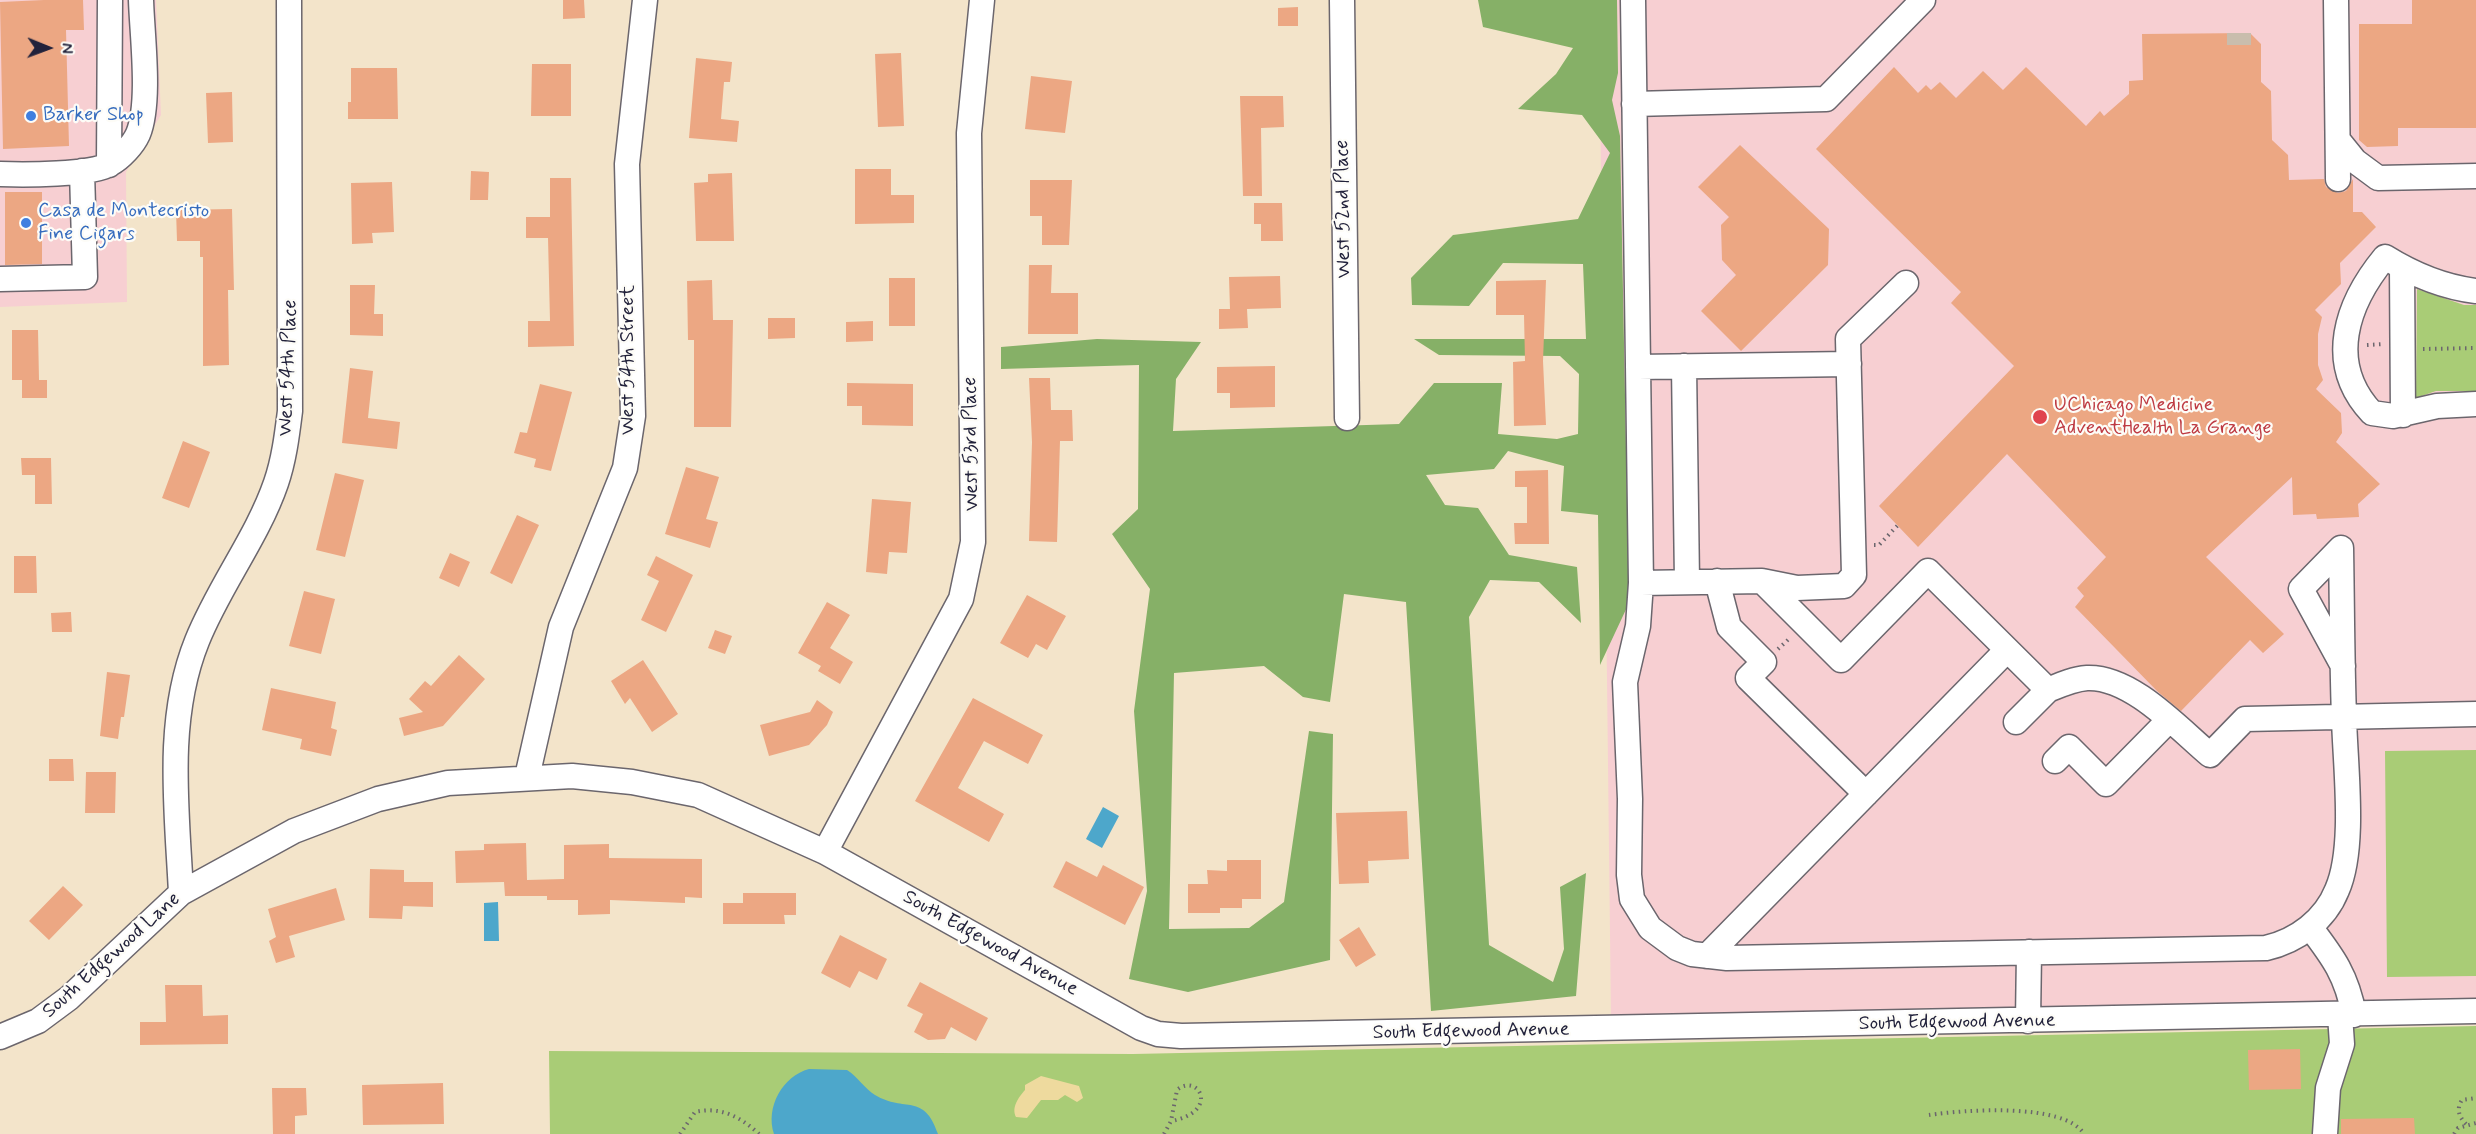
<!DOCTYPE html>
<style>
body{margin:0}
#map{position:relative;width:2476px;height:1134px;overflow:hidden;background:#f3e4ca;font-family:Mynerve,sans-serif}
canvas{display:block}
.north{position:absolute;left:18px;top:18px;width:60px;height:60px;-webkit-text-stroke:4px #fdfcf7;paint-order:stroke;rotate:91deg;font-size:16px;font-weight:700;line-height:24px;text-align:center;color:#22223b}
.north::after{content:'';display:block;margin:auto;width:21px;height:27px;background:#22223b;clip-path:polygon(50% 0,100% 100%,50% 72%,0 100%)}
</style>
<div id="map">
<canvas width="2476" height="1134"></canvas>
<div class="north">N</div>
</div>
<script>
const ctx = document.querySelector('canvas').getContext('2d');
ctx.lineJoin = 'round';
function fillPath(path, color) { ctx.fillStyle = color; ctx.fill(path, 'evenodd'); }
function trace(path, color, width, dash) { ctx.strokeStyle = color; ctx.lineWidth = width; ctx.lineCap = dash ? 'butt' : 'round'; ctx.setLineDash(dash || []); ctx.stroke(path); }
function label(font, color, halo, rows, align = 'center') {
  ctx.font = font + ' Mynerve,sans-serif'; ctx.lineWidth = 4.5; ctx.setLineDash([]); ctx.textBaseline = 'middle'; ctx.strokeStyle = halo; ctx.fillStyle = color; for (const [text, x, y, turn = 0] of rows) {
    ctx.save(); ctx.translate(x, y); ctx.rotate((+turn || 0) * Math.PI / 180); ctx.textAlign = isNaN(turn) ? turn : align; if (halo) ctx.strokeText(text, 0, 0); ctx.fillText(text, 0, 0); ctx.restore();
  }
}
fillPath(new Path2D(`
 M0 0H156L161 115 126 172 127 302 0 307Z
 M1599 0H2476V999L1611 1018Z`), '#f7cfd2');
fillPath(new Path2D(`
 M2417 289 2464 305H2476V391H2436L2416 398Z
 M2476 750V976L2387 977 2385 751Z
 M2476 1026V1134H550L549 1051 1133 1054Z`), '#a9cc76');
fillPath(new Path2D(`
 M1478 0H1617L1618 73 1612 100 1620 136 1629 603 1600 665 1598 515 1561 511 1564 466 1508 451 1494 469 1426 475 1445 505 1478 508 1509 555 1577 567 1581 623 1539 582 1490 580 1469 617 1489 945 1553 982 1564 949 1560 887 1586 873 1576 996 1431 1011 1406 602 1344 594 1330 702 1303 697 1264 666 1174 673 1169 929 1249 928 1284 902 1309 731 1333 734 1330 960 1188 992 1129 979 1147 891 1134 711 1150 589 1112 534 1138 509 1139 365 1001 369V347L1097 339 1201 342 1176 379 1173 431 1399 424 1434 383H1502L1498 434 1557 439 1578 434 1579 374 1560 356 1439 355 1414 339H1586L1583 264 1503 263 1469 306 1412 305 1411 278 1453 235 1578 219 1610 153 1582 115 1518 109 1556 74 1573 48 1483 27Z`), '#86b067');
fillPath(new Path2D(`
 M1041 1076 1079 1086 1083 1098 1077 1102 1065 1095 1058 1100H1041L1027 1118 1016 1117C1011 1107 1019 1097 1025 1090V1085Z`), '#eeda9e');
fillPath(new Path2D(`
 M1103 807 1119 816 1102 848 1086 839Z
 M498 902 499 941H484V903Z
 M809 1069 847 1070C858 1077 865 1089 875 1095 905 1113 924 1092 938 1134H774C765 1107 783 1076 809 1069Z`), '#4da7cb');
fillPath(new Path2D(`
 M44 0H83L84 30H66L69 146 3 149 0 2Z
 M563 0H584L585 18 563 19Z
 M2412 0H2476V128H2398V146L2367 147 2359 140V24H2412Z
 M1298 7V26H1278V8Z
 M2250 33 2261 44V82L2271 91 2272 140 2288 155 2289 180 2324 179 2326 187 2338 193 2346 191 2353 179V212H2362L2376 227 2340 263 2341 284 2315 310 2322 317 2318 334V365L2323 380 2316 389 2341 413 2342 433 2336 442 2380 484 2358 504 2359 517 2317 519 2316 514 2293 515 2292 477 2206 557 2284 634 2263 653 2250 640 2181 711 2157 691 2075 607 2084 596 2077 588 2106 557 2007 454 1918 547 1879 506 2014 366 1951 303 1961 292 1816 149 1894 67 1918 93 1926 85 1931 90 1940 82 1956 98 1983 71 2003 90 2026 67 2086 126 2100 111 2104 116 2129 94V81L2143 80 2142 34Z
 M901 53 904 126 878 127 875 54Z
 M696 58 732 62 730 82H724L721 119 739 121 737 142 689 138Z
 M532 64H571V116H531Z
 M351 68H397L398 119H348V102H351Z
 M1031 76 1072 81 1065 133 1025 129Z
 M232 92 233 142 208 143 206 93Z
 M1240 96H1283L1284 127 1261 128 1262 196H1243Z
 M1740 145 1829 229 1828 265 1741 351 1701 311 1736 275 1722 260 1721 225 1729 217 1698 187Z
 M855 169H891V195H914V223L855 224Z
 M471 171 489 172 488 200H470Z
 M732 173 734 241H696L694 183 708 182V174Z
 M550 178H571L574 346 528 347V321H550L548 238H526V217H550Z
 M1030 180H1072L1069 245H1042V216H1030Z
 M392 182 394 232 372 233 373 243 352 244 351 183Z
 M5 192H42V264L5 265Z
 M1254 203H1282L1283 241H1261V224H1254Z
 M232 209 234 290H228L229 365 203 366V257H200V241H177L176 210Z
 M1029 265H1052L1051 293H1078V334H1028Z
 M1280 276 1281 308 1247 309 1248 328 1219 329V309H1230L1229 277Z
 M889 278H915V326H889Z
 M712 280 713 320H733L731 427H694V340H688L687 281Z
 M1546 280 1543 361 1546 425 1514 426 1513 362 1525 361 1524 315H1496V281Z
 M350 285H375L374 314H383V336L350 335Z
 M768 318H795V338L768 339Z
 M873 321V341L846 342V322Z
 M12 330H38L39 380H47V398H22V380H12Z
 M1275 366V407L1230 408V393H1217V367Z
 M350 368 373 371 368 418 400 422 397 449 342 443Z
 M1029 378H1050L1051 410H1072L1073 441H1060L1057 542 1029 541 1032 442Z
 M847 383 913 384V426L862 425V406H847Z
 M540 384 572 392 551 471 534 467 536 459 514 453 520 432 527 433Z
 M183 441 210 452 189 508 162 498Z
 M21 458H51L52 504H35V475H22Z
 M686 467 719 477 706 519 718 522 710 548 665 534Z
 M1548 470 1549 544H1515L1514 523H1527V487H1515V471Z
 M335 473 364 480 345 557 316 550Z
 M872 499 911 502 907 553 889 552 887 574 866 572Z
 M517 515 539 525 512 584 490 573Z
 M450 553 470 562 459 587 439 578Z
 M14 556H36L37 593H14Z
 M656 556 693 575 666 632 641 620 659 581 647 575Z
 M304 591 335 599 321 654 289 646Z
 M1027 595 1066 616 1047 650 1036 644 1028 658 1000 643Z
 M827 602 850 615 830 648 853 662 840 684 818 671 821 666 798 653Z
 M71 612 72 632H52L51 613Z
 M715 630 732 636 725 654 708 648Z
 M459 655 485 679 443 726 404 736 399 718 423 712 409 699 425 681 431 686Z
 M643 660 678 714 652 732 630 698 625 704 611 681Z
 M107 672 130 675 124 717H121L118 739 100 736Z
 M271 688 336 702 331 728 337 730 331 756 300 749 302 739 262 730Z
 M973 698 1043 735 1028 764 984 741 958 788 1004 814 989 842 915 801Z
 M817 700 833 712 827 725 809 745 769 756 760 725 810 712Z
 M49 759H73L74 781H49Z
 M86 772H116L115 813H85Z
 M1407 811 1409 859 1368 861 1369 883 1339 884 1336 813Z
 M526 843 527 880 564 879V845L609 844V858L702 859V898L685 897V903L610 900V914L578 915V900H547V896H505L504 882 456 883 455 851 484 850V844Z
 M1227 860H1261V899H1242V908H1220V913H1188V884H1208L1207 870 1227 871Z
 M1066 861 1097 877 1103 865 1144 887 1125 925 1053 887Z
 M370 869 404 870V882H433V907L403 906 402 919 369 918Z
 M63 886 83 905 49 940 29 921Z
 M336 888 345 920 289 936 295 957 276 963 269 941 276 937 268 909Z
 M743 893H796V915H784L785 924H723V903H743Z
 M1359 927 1376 955 1356 967 1339 940Z
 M840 935 887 959 877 980 859 971 850 988 821 973Z
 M920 982 988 1018 976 1041 951 1027 945 1039 928 1040 914 1032 923 1014 907 1006Z
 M165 985H202L203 1016 228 1015V1044L140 1045V1022H166Z
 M2300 1049 2301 1089 2249 1090 2248 1050Z
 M443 1083 444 1124 363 1125 362 1085Z
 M272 1088H306L307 1115 295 1116V1134H273Z
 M2414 1118 2415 1134H2341V1119Z`), '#eca783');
trace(new Path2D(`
 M2239 33V45`), '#c9bdad', 24, [24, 12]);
const minor = new Path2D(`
 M1342 0 1347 418
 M1633 0 1641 583 1638 626 1625 682 1630 799 1629 875 1632 899 1650 928 1677 948 1692 954 1727 958 2266 948C2297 941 2325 920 2337 890 2356 847 2345 765 2344 717 2342 661 2342 604 2341 548L2301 589 2343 666
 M2336 0 2338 179
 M1634 104 1826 99 1923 0
 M2338 140 2355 161 2378 178 2476 176
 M109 165 110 0
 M0 174C23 175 92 175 110 164 121 158 133 145 138 134 151 102 142 35 141 0
 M2402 268 2403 415
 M0 279 85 277 82 171
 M2476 291C2442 287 2414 275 2385 257 2347 303 2325 363 2372 413L2393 416 2437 406 2476 404
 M1684 366 1687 582
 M1638 367 1849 364
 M1717 581 1729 627 1764 662 1748 678 1866 794
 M1762 581 1841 660 1928 571 2048 690 2016 722
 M1641 583 1762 581 1797 588 1844 586 1854 575 1848 339 1906 283
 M2048 690C2060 685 2073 679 2087 678 2131 676 2178 728 2210 755L2245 719 2476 714
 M2055 761 2069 747 2106 784 2169 720
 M527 777 561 627 625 468 633 416 627 164 645 0
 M825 852 961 599 973 542 969 133 982 0
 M181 893C177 810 165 720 197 641 219 586 257 538 276 483 284 460 287 435 290 411L289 0
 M2310 927C2333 957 2347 976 2354 1015
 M1707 956 2007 650
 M2028 1021 2029 952
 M0 1037 38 1021 69 998 181 893 294 831 378 799 448 783 572 776 632 782 698 795 825 852 1141 1028 1158 1034 1181 1036 2476 1011
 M2325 1134 2328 1088 2342 1044 2340 1015`);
trace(minor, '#6b666d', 27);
trace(new Path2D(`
 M2367 345 2384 344
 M2423 349 2476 348
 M1874 545H1879L1898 525
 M1778 649 1790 638
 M1929 1115C1962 1110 2064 1102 2084 1134
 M2466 1124C2459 1117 2456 1109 2462 1100L2476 1098
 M680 1134 695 1112C720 1106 741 1117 759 1134
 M1164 1134 1171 1121 1177 1090C1198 1072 1221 1112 1171 1121
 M2454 1134 2458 1128 2476 1123`), '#6b666d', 4, [1.5, 4.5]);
trace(minor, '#fff', 24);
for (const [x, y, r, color] of [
 [31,116,6,"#3f7fe0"],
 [26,223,6,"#3f7fe0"],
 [2040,417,8,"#e0444e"]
]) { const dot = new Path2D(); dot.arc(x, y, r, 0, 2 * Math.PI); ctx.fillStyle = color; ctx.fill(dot); trace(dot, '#fdfcf7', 2); }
label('20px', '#366cbe', '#fdfcf7', [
 ["Barker Shop",43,116],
 ["Casa de Montecristo",38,212],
 ["Fine Cigars",38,235]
], 'left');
label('20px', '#22223b', '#fdfcf7', [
 ["West 52nd Place",1344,209,-91],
 ["West 54th Street",629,360,-90],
 ["West 54th Place",289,368,-88],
 ["West 53rd Place",972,444,-91],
 ["South Edgewood Avenue",990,944,29],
 ["South Edgewood Lane",112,956,-42],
 ["South Edgewood Avenue",1957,1023,-1],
 ["South Edgewood Avenue",1471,1032,-1]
]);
label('20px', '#be3a42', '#fdfcf7', [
 ["UChicago Medicine",2054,406],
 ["AdventHealth La Grange",2054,429]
], 'left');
</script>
